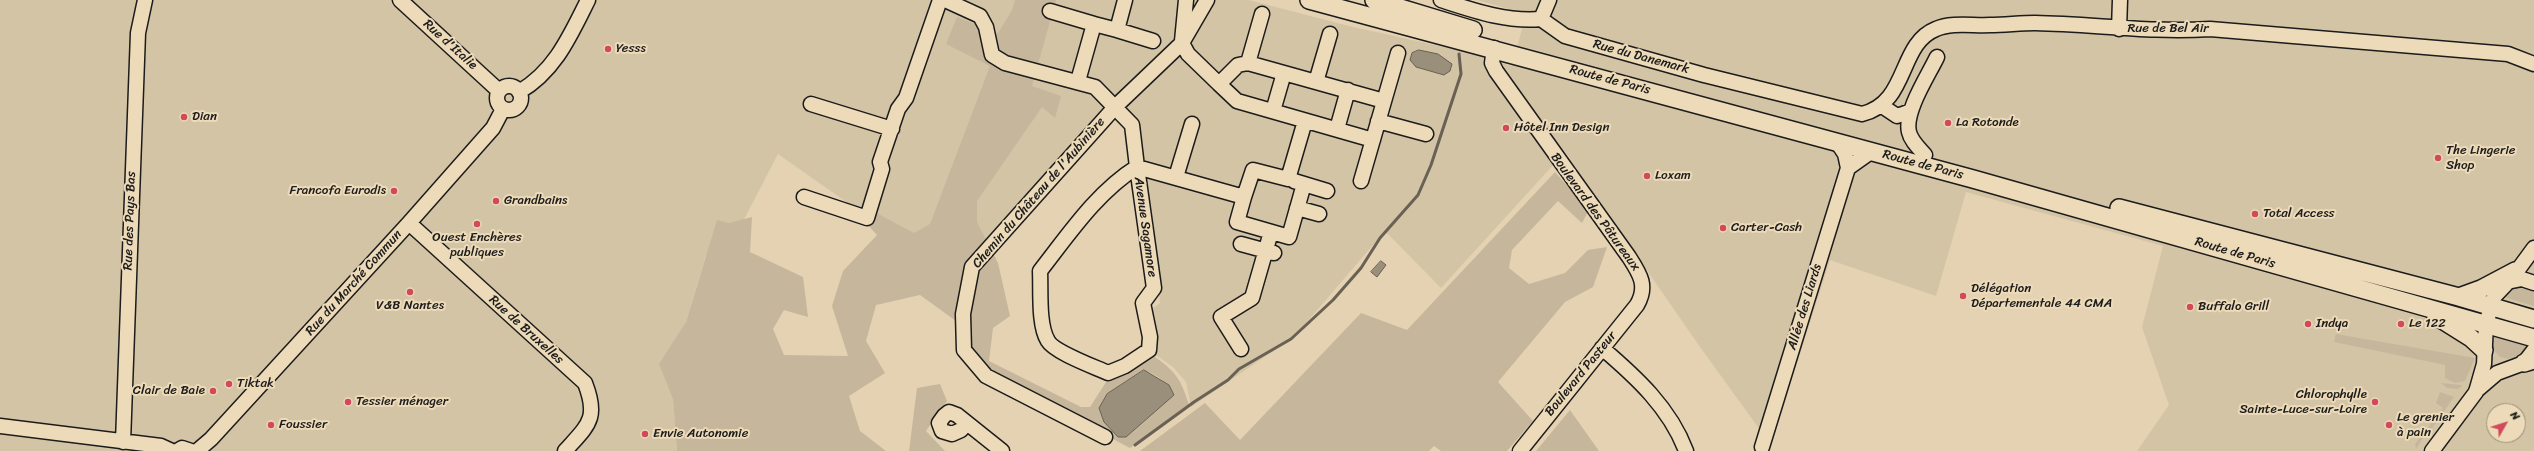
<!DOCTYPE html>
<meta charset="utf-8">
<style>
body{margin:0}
#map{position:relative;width:2534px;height:451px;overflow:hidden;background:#e4d2b2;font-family:Sriracha,sans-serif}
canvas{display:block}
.north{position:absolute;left:2486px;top:403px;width:40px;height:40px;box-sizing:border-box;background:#ecdab8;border:1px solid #998e7a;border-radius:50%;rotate:51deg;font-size:11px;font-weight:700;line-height:16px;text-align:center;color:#1c1c1c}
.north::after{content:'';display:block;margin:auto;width:14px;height:18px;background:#d1495b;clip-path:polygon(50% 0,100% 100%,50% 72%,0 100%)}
</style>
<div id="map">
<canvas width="2534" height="451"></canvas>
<div class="north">N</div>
</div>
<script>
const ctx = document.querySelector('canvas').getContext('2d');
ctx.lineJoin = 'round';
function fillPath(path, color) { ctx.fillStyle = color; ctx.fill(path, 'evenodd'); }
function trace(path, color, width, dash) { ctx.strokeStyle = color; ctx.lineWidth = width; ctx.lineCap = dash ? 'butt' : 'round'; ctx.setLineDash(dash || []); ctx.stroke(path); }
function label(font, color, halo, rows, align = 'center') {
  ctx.font = font + ' Sriracha,sans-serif'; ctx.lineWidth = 4; ctx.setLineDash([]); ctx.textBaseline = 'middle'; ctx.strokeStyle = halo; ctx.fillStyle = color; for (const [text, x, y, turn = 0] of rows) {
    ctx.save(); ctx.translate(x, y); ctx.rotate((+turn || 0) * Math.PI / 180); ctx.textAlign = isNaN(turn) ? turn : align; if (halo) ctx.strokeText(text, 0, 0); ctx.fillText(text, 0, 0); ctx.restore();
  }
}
fillPath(new Path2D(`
 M0 0H1249L1349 26 1462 51 1512 66 1526 14 1477 0H2534V451H2137L2169 405 2142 327 2163 246 1966 192 1936 296 1830 260 1771 445 1700 347 1565 152 1441 288 1385 231 1294 337 1191 407 1186 382 1173 367 1156 355 1150 310 1160 303 1145 189 1125 116 1105 108 963 267 882 227 778 154 725 256 706 255 686 322 673 398 677 451H0ZM2494 411H2518V435H2494Z`), '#d4c4a6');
fillPath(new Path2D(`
 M1015 0H1056L1032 86 1061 96 1055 118 1042 107 977 201V222L998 263 1010 316 993 328 989 361 1081 407H1090L1108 379 1152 355C1174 370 1181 378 1189 405L1130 448 988 373 966 349 956 321 920 295 876 305 866 341 885 373 849 396 860 431 886 451H677L673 399 659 364 686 322 717 220 729 223 752 217 750 252 803 277 808 317 784 310 773 329 784 355 848 356 832 306 843 271 877 235 865 222 867 208 914 233 930 224 990 66 946 44 957 17 998 33 1012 10ZM1144 370C1157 375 1167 382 1174 395L1118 437 1104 422 1099 408 1107 394Z
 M1555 172 1589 210 1582 223 1558 201 1512 250 1509 268 1529 284 1565 273 1588 250 1607 247 1593 287 1565 302 1498 382 1533 421 1507 451H1441L1434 446 1429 451H1140L1205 403 1240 440 1361 313 1407 330Z
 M2515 284 2534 288V306L2500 296Z
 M2491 333 2528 343C2524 357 2513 361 2500 357L2490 345Z
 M2336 334 2475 358 2465 381 2455 383 2445 378V365L2334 342Z
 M2441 383 2461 385 2462 386 2458 389 2447 388Z
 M940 384 947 401 926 431 945 451H909L917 388Z
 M2440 392 2454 397 2428 434 2426 433 2416 449 2415 444 2443 408 2436 403Z
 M1570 410 1599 451H1536Z`), '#c6b79c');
const water = new Path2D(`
 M1419 50 1438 54 1452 64 1450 71 1444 75 1416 67 1410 60 1412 53Z
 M1381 261 1386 265 1377 277 1371 272Z
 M1144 370 1169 385 1174 395 1126 437H1118L1104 422 1099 408 1107 394Z`);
fillPath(water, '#9a8f7a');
trace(water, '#686154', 1);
trace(new Path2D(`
 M1135 445 1194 402 1228 380 1239 369 1291 339 1333 300 1361 268 1380 238 1418 195 1431 165 1461 74 1459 54`), '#686154', 3);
const minor = new Path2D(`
 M400 0 499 91
 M945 0 980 16 986 27 992 55 1005 63 1095 87 1132 125 1137 167 1154 288 1143 303 1150 337 1149 350 1125 366 1108 373C1095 367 1054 352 1048 341 1038 325 1041 290 1040 271 1069 234 1097 192 1137 167L1244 197 1253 170 1288 179 1305 121
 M1441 0C1475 11 1506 22 1541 19L1565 36 1704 75 1862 114C1909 103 1898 44 1936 29 1952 22 1973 26 1990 25 2005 25 2020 23 2035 23 2094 24 2151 33 2210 29L2508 54 2534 64
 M1050 11 1094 24
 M1541 19 1549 0
 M2119 29 2120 0
 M1117 30 1153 41
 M1182 41 1186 0
 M1182 43 1188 54 1219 84 1238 65 1248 63 1384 101
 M1494 48 1492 63 1496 71 1629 257C1640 274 1648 286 1637 305L1520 451
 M1248 63 1262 14
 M1078 81 1094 24 1117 30 1125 0
 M1316 82 1330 34
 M1219 84 1237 101 1373 140
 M497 98a12 12 0 1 1 24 0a12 12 0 1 1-24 0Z
 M519 92C555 71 570 36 588 0
 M811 104 892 129
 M1882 106 1897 116 1911 111
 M1273 111 1284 73
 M1378 121 1426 134
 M1337 129 1348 90
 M1925 155C1919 148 1911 141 1909 132 1904 112 1928 76 1937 57
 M1848 168 1872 151
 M1176 177 1192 124
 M1294 181 1327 191
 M1361 181 1398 53
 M804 197 867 218 882 169 880 162 898 109 906 98 940 0
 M1244 197 1237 222 1289 237 1304 184
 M1297 208 1319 214
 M409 223 585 383C599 419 588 425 565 451
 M1241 244 1274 253
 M2507 282 2522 279 2534 283
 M1602 348C1636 377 1670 408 1686 451
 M1241 349 1221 317 1252 298 1271 232
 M2476 391 2497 373 2524 363 2534 350
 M967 423 961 430 952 434 942 431 939 423 944 416 949 412 957 415 1002 451
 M0 426 161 446 172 451
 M1105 437 986 376 964 350 963 314 972 267 1116 106 1182 43 1207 0
 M123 442 138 33 145 0
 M1762 447 1848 168 1845 154 1837 142
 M177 451 182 448 191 451
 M197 451 211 439 409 223 493 128 503 109
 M2432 451 2476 392 2484 364 2486 324 2494 297 2512 278 2534 248`);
const major = new Path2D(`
 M1309 0 1973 179 2534 338
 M1374 0 1473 30
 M2119 208 2459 297 2534 319
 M2459 297 2481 289 2515 271
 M2436 316 2471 338 2484 350
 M2524 363 2534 360`);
trace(minor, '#1c1c1c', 17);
trace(major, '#1c1c1c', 20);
trace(minor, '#ecdab8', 14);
trace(major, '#ecdab8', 17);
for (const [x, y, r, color] of [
 [608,49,4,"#d1495b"],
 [184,117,4,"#d1495b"],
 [1948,123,4,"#d1495b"],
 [1506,128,4,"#d1495b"],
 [2438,158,4,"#d1495b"],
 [1647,176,4,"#d1495b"],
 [394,191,4,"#d1495b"],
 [496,201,4,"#d1495b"],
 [2255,214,4,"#d1495b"],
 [477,224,4,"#d1495b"],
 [1723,228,4,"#d1495b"],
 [410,292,4,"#d1495b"],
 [1963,296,4,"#d1495b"],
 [2190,307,4,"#d1495b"],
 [2308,324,4,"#d1495b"],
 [2401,324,4,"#d1495b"],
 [229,384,4,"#d1495b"],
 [213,391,4,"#d1495b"],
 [348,402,4,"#d1495b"],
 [2375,402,4,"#d1495b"],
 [271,425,4,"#d1495b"],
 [2389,425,4,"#d1495b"],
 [645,434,4,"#d1495b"]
]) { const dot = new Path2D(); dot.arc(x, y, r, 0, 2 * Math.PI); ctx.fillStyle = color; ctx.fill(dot); trace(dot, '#ecdab8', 1.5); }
label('13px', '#1c1c1c', '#ecdab8', [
 ["Rue de Bel Air",2168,29],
 ["Rue d'Italie",450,45,42],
 ["Rue du Danemark",1641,57,15],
 ["Route de Paris",1610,80,15],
 ["Route de Paris",1923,165,15],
 ["Chemin du Château de l'Aubinière",1039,193,-49],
 ["Boulevard des Pâtureaux",1595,212,54],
 ["Rue des Pays Bas",130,221,-88],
 ["Avenue Sagamore",1145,227,82],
 ["Route de Paris",2235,253,16],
 ["Rue du Marché Commun",354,283,-48],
 ["Allée des Liards",1805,307,-73],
 ["Rue de Bruxelles",526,330,42],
 ["Boulevard Pasteur",1581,374,-51]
]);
label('13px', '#1c1c1c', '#ecdab8', [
 ["Yesss",616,49],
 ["Dian",192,117],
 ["La Rotonde",1956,123],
 ["Hôtel Inn Design",1514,128],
 ["The Lingerie",2446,151],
 ["Shop",2446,166],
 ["Loxam",1655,176],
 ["Francofa Eurodis",386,191,"right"],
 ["Grandbains",504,201],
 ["Total Access",2263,214],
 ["Carter-Cash",1731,228],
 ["Ouest Enchères",477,238,"center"],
 ["publiques",477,253,"center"],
 ["Délégation",1971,289],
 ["Départementale 44 CMA",1971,304],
 ["V&B Nantes",410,306,"center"],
 ["Buffalo Grill",2198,307],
 ["Indya",2316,324],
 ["Le 122",2409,324],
 ["Tiktak",237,384],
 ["Clair de Baie",205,391,"right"],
 ["Chlorophylle",2367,395,"right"],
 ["Sainte-Luce-sur-Loire",2367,410,"right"],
 ["Tessier ménager",356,402],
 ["Le grenier",2397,418],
 ["à pain",2397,433],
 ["Foussier",279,425],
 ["Envie Autonomie",653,434]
], 'left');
</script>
